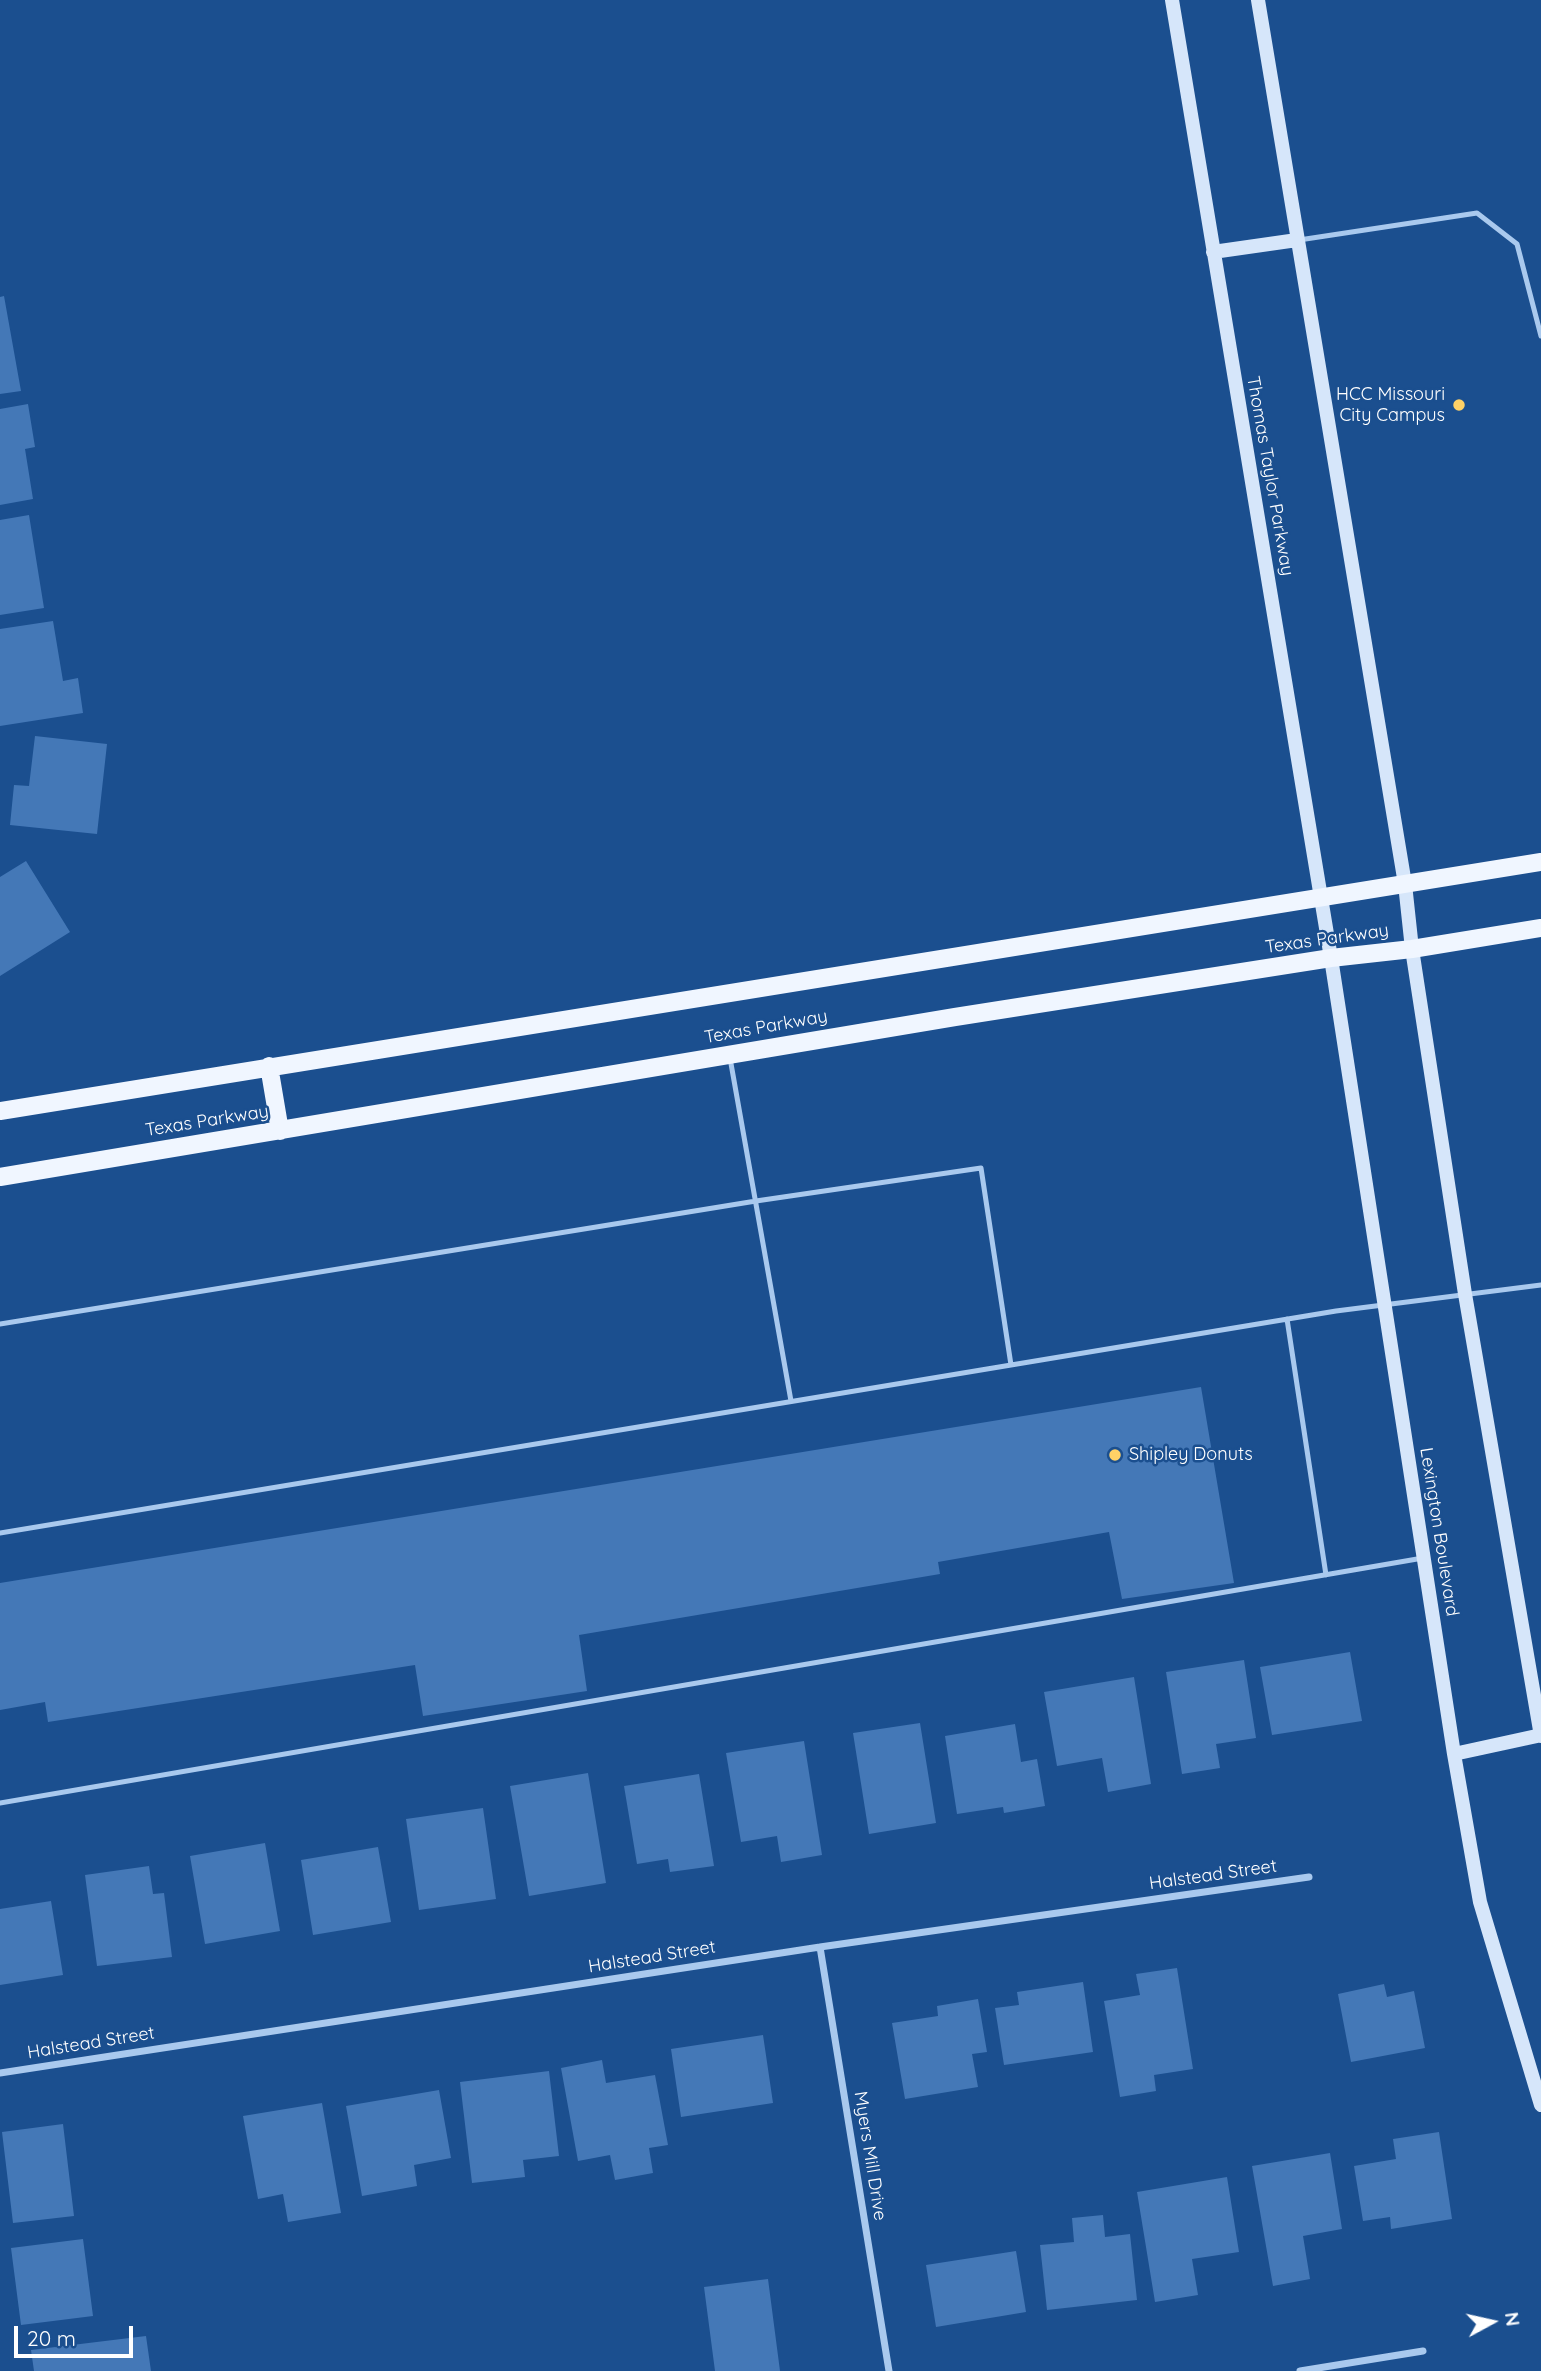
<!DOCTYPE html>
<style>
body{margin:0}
#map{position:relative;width:1541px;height:2371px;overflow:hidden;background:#1b4f8f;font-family:Quicksand,sans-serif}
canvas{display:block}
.north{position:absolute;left:1457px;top:2287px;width:70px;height:70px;-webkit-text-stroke:5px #1b4f8f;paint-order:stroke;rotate:82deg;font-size:19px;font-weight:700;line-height:28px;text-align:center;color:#fff}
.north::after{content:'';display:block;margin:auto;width:24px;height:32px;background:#fff;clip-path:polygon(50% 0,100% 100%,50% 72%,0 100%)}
.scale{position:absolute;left:14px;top:2326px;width:119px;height:32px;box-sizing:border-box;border:4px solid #fff;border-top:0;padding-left:9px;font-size:21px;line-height:24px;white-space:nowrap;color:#fff;-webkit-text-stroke:5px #1b4f8f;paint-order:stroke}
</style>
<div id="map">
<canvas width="1541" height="2371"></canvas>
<div class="north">N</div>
<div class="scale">20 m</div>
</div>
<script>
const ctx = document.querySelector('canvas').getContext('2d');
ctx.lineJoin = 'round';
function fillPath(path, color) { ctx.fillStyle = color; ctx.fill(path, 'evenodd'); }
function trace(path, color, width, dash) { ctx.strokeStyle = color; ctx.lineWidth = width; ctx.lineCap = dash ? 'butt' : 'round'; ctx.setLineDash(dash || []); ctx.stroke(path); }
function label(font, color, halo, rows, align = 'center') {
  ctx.font = font + ' Quicksand,sans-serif'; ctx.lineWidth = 5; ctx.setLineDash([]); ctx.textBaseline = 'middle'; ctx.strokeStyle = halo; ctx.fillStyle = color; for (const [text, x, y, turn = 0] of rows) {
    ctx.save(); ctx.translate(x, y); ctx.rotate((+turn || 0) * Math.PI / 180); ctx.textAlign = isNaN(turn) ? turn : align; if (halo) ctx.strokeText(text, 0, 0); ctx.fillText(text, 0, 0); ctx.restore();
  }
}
fillPath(new Path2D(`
 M4 296 21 391 0 394V297Z
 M28 404 35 447 25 449 33 499 0 505V409Z
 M29 515 44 608 0 615V520Z
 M53 621 63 681 78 678 83 713 0 726V629Z
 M35 736 107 744 97 834 10 825 14 785 29 786Z
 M26 861 70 932 0 976V877Z
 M1201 1387 1234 1583 1122 1599 1109 1532 938 1562 940 1574 579 1635 587 1691 423 1716 415 1665 48 1722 45 1702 0 1710V1583Z
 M1350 1652 1362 1721 1272 1735 1260 1667Z
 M1244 1660 1256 1738 1216 1744 1220 1768 1182 1774 1166 1672Z
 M1134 1677 1151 1784 1108 1792 1102 1758 1057 1766 1044 1692Z
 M920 1723 936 1823 869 1834 853 1733Z
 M1015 1724 1021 1762 1037 1759 1045 1806 1004 1813 1003 1807 957 1814 945 1736Z
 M804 1741 822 1855 781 1862 777 1836 741 1842 726 1753Z
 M588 1773 606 1883 529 1896 510 1786Z
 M699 1774 714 1866 670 1872 668 1859 637 1864 624 1786Z
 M483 1808 496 1899 419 1910 406 1819Z
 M265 1843 280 1931 205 1944 190 1856Z
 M378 1847 391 1922 313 1935 301 1860Z
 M149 1866 153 1894 164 1893 172 1957 97 1966 85 1875Z
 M51 1901 63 1975 0 1985V1909Z
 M1177 1968 1193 2069 1154 2075 1156 2091 1120 2097 1104 2001 1140 1995 1136 1974Z
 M1083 1982 1093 2052 1004 2065 995 2008 1019 2005 1017 1992Z
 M1384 1984 1387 1997 1414 1991 1425 2048 1351 2062 1338 1994Z
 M978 1999 987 2052 972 2054 978 2087 905 2099 892 2023 938 2016 937 2006Z
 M763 2035 773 2103 681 2117 671 2049Z
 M602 2060 606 2083 655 2075 668 2145 649 2148 653 2173 615 2180 610 2155 578 2161 561 2068Z
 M549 2071 559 2156 523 2160 525 2177 472 2183 460 2082Z
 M439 2090 451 2158 414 2165 417 2186 362 2196 346 2106Z
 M322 2103 341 2213 288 2222 283 2194 258 2199 243 2116Z
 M63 2124 74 2216 13 2223 2 2132Z
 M1439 2132 1452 2219 1391 2229 1390 2217 1363 2221 1354 2166 1396 2159 1393 2139Z
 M1330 2153 1342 2229 1303 2236 1310 2279 1273 2286 1252 2166Z
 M1227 2177 1239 2252 1192 2259 1198 2295 1155 2302 1137 2192Z
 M1103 2215 1105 2237 1130 2234 1137 2300 1047 2310 1040 2245 1074 2242 1072 2218Z
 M83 2239 93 2316 21 2325 11 2248Z
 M1016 2251 1026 2312 936 2327 926 2265Z
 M768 2279 780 2371H715L704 2287Z
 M146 2336 151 2371H34L31 2350Z`), '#4478b7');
trace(new Path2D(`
 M1299 240 1477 213 1517 244 1541 336
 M730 1058 791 1401
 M1287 1319 1326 1575
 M0 1324 756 1201 981 1168 1011 1365
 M0 1533 1336 1311 1541 1285
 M0 1803 1423 1558`), '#a9c9ee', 5);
trace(new Path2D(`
 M820 1947 889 2371
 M0 2073 820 1947 1309 1877
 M1300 2371 1423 2351`), '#a9c9ee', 7);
trace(new Path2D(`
 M1172 0 1331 958 1454 1754 1480 1902 1541 2105
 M1258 0 1405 884 1412 949 1465 1294 1541 1736
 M1213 252 1297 240
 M1454 1754 1541 1735`), '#d6e6fa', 14);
trace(new Path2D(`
 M269 1066 280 1131
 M0 1111 1541 862
 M0 1177 955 1017 1331 958 1412 949 1541 928`), '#f0f6ff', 18);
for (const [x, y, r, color] of [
 [1459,405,7,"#ffd166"],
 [1115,1455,7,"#ffd166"]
]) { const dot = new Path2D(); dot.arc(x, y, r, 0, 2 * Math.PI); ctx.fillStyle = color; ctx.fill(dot); trace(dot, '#1b4f8f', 2.5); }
label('18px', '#fff', '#1b4f8f', [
 ["HCC Missouri",1445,395],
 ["City Campus",1445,416],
 ["Shipley Donuts",1129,1455,"left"]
], 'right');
label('18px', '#fff', '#1b4f8f', [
 ["Thomas Taylor Parkway",1270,476,80],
 ["Texas Parkway",1327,939,-8],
 ["Texas Parkway",766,1027,-10],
 ["Texas Parkway",207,1121,-9],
 ["Lexington Boulevard",1439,1532,81],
 ["Halstead Street",1213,1875,-8],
 ["Halstead Street",652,1957,-9],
 ["Halstead Street",91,2043,-9],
 ["Myers Mill Drive",870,2156,81]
]);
</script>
